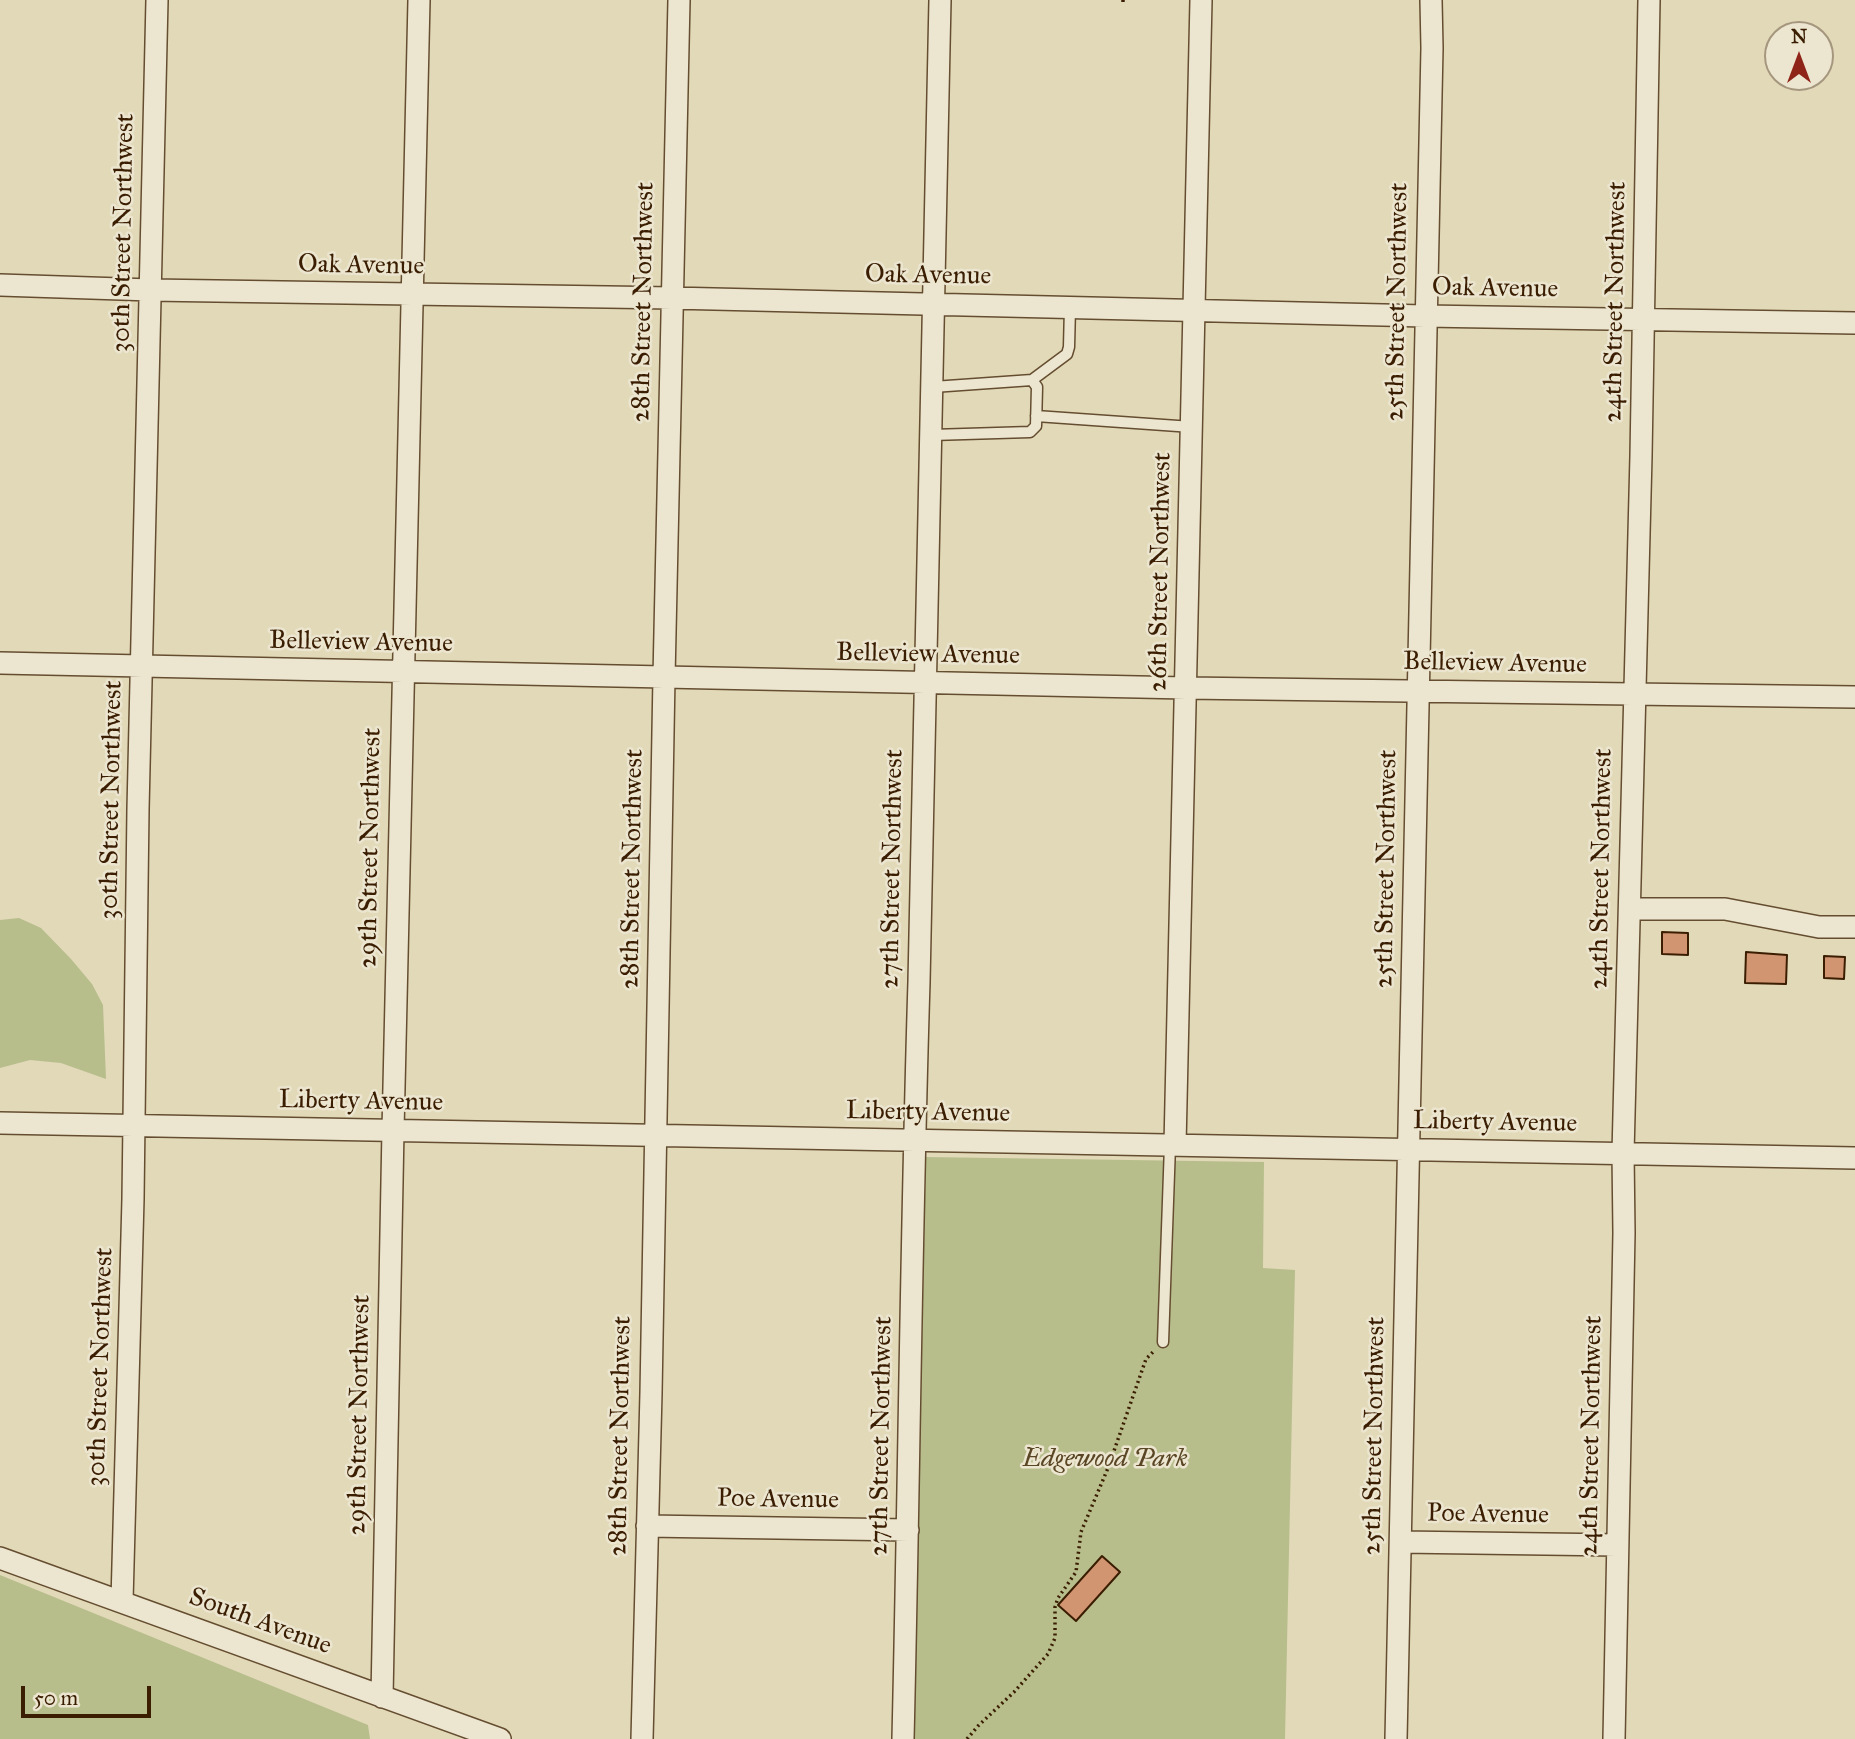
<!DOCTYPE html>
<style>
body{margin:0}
#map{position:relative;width:1855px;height:1739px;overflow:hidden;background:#e2d9b8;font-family:"IM FELL Great Primer",serif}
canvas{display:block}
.north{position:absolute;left:1764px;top:21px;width:70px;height:70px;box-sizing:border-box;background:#ece6d1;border:2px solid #a5967e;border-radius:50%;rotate:0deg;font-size:19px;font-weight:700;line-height:28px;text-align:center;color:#3b1e02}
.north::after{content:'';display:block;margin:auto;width:24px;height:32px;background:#8f2418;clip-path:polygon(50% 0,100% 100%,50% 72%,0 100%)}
.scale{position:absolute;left:21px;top:1686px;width:130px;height:32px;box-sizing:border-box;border:4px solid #3b1e02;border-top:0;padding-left:9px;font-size:21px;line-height:24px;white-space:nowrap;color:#3b1e02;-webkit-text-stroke:5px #ece6d1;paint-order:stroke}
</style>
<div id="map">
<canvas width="1855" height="1739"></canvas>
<div class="north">N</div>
<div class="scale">50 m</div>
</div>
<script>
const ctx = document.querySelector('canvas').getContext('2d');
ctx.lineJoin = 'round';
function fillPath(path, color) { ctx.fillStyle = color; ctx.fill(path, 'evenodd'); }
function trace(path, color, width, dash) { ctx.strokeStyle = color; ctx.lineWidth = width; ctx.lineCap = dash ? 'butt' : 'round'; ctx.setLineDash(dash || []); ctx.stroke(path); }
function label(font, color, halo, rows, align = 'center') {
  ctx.font = font + ' "IM FELL Great Primer",serif'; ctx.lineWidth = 5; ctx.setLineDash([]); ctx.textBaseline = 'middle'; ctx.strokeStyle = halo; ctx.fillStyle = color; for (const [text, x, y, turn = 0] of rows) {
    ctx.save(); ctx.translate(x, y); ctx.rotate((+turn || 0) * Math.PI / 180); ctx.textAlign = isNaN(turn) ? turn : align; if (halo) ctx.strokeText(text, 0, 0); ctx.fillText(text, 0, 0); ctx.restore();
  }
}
fillPath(new Path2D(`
 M19 918 41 928 71 959 92 984 103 1005 106 1079 61 1063 30 1060 0 1068V920Z
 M926 1157 1264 1162 1263 1268 1295 1270 1285 1739H913Z
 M0 1575 368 1725 370 1739H0Z`), '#b7be8c');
const building = new Path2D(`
 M1662 932 1688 933V955L1662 954Z
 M1746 952 1787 955 1786 984 1745 983Z
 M1824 956 1845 957 1844 979 1824 978Z
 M1102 1556 1120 1572 1076 1621 1058 1605Z`);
fillPath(building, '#d29572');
trace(building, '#3b1e02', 2);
const lane = new Path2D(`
 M1032 380 1067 354 1069 347 1070 307
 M1036 416 1192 427
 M932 435 1030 432 1036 426 1037 387 1032 380 933 387
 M1163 1342 1170 1145`);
const street = new Path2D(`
 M0 285 151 290 672 298 1425 316 1855 323
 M0 663 1186 688 1855 697
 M1631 909H1725L1819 927H1855
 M0 1123 1855 1158
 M1175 1145 1201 0
 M647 1526 908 1530
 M1401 1542 1617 1545
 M0 1558 500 1739
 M122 1601 133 1199 138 809 157 0
 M382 1697 393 1130 419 0
 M642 1739 651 1393 664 677 679 0
 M903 1739C909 1487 911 1234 919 982L940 0
 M1396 1739 1432 48 1431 0
 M1614 1739 1624 1233 1623 1153 1641 456 1649 0`);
trace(lane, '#654d30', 13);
trace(street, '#654d30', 24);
trace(new Path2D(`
 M1123 2V0
 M967 1739 978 1726 1014 1692 1048 1654 1055 1638V1607L1058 1598 1076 1572 1081 1532 1108 1468 1146 1359 1154 1351`), '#3b1e02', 3.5, [2, 3.5]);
trace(lane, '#ece6d1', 10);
trace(street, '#ece6d1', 21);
label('26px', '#3b1e02', '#ece6d1', [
 ["30th Street Northwest",124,233,-89],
 ["Oak Avenue",361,266,1],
 ["Oak Avenue",928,276,1],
 ["Oak Avenue",1495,289,1],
 ["28th Street Northwest",644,302,-89],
 ["25th Street Northwest",1398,302,-89],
 ["24th Street Northwest",1616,302,-89],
 ["26th Street Northwest",1161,572,-89],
 ["Belleview Avenue",361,643,1],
 ["Belleview Avenue",928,655,1],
 ["Belleview Avenue",1495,664,1],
 ["30th Street Northwest",112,800,-89],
 ["29th Street Northwest",371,848,-89],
 ["28th Street Northwest",633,869,-89],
 ["27th Street Northwest",893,869,-89],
 ["25th Street Northwest",1387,869,-89],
 ["24th Street Northwest",1602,869,-89],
 ["Liberty Avenue",361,1102,1],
 ["Liberty Avenue",928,1113,1],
 ["Liberty Avenue",1495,1123,1],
 ["30th Street Northwest",101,1367,-88],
 ["29th Street Northwest",360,1415,-89],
 ["28th Street Northwest",621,1436,-89],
 ["27th Street Northwest",882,1436,-89],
 ["25th Street Northwest",1375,1436,-89],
 ["24th Street Northwest",1592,1436,-89],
 ["Poe Avenue",778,1500,1],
 ["Poe Avenue",1488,1515,1],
 ["South Avenue",260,1622,20]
]);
label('italic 26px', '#5a4624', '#ece6d1', [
 ["Edgewood Park",1105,1460]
]);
</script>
